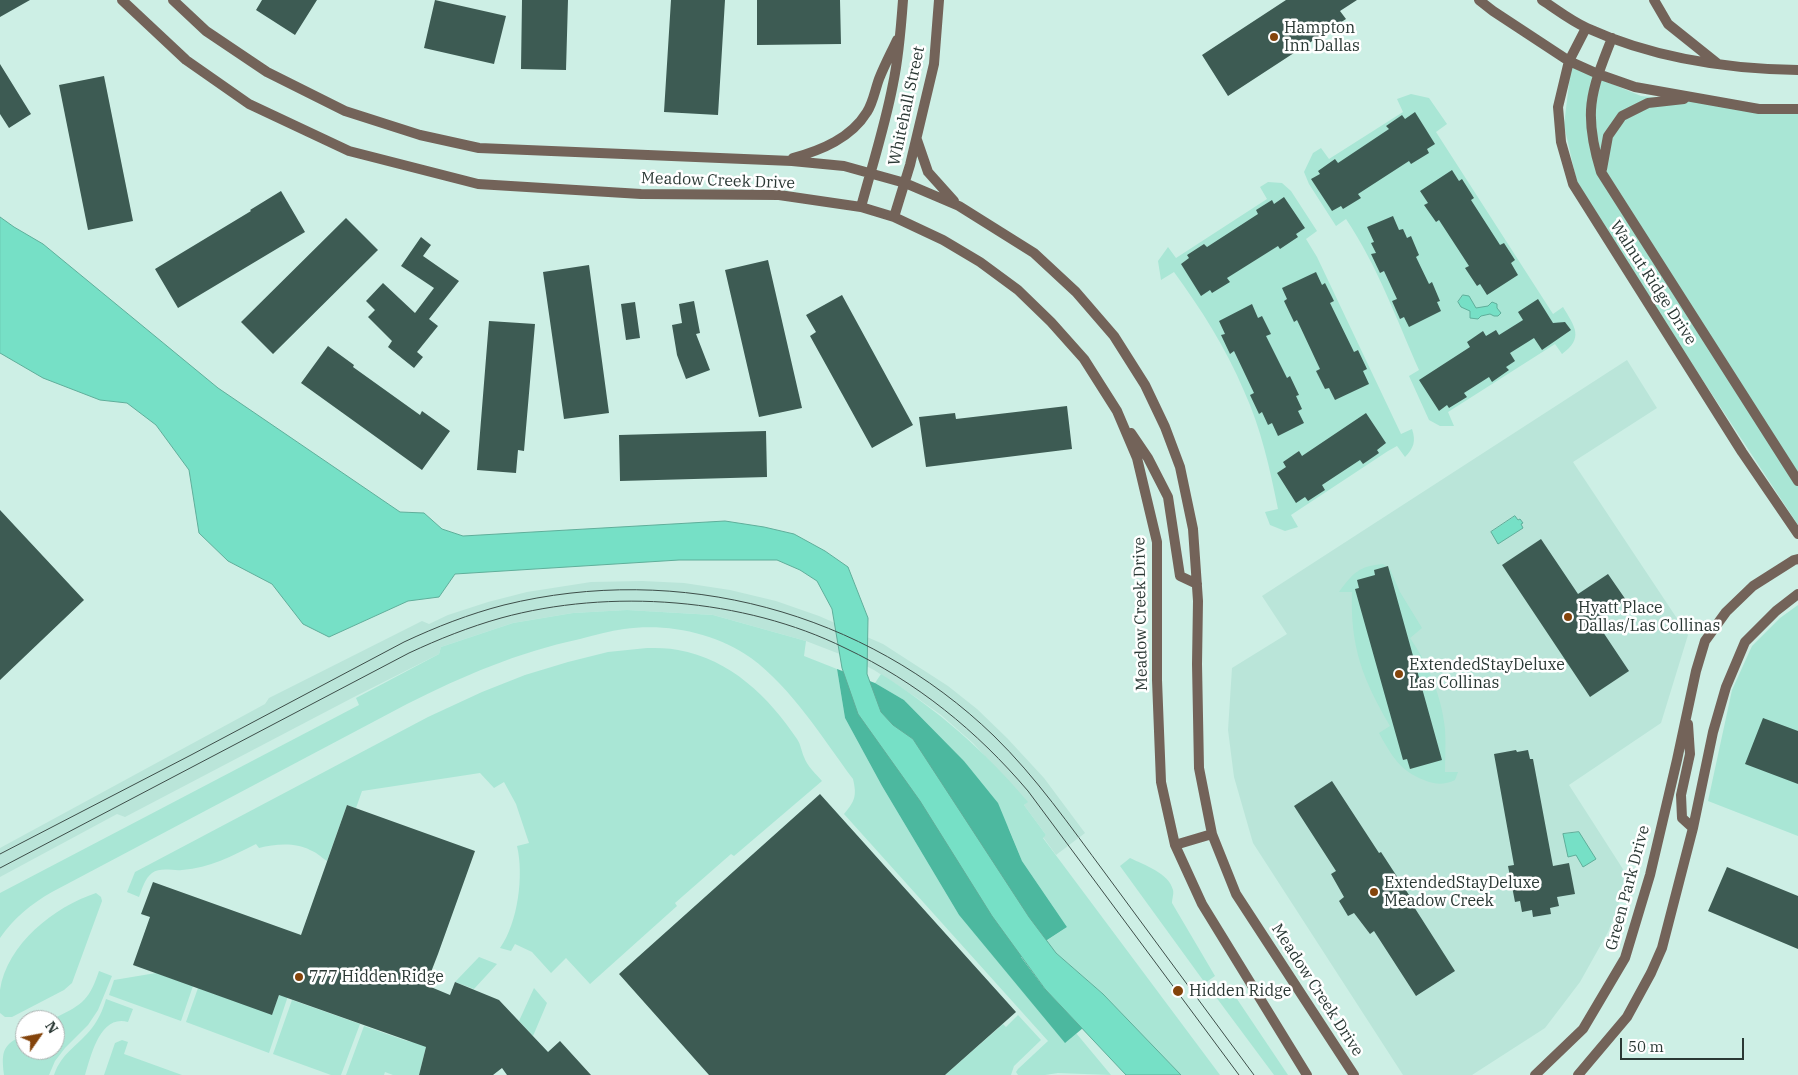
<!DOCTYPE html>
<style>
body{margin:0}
#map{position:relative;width:1798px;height:1075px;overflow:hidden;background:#cdefe5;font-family:"IBM Plex Serif",serif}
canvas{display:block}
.north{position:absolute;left:15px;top:1010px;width:50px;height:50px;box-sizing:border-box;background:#fff;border:1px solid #aaafae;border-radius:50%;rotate:57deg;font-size:14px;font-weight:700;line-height:20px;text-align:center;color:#2a3834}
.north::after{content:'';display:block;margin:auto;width:18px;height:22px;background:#84440b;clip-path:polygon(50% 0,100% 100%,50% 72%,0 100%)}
.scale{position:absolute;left:1620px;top:1038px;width:124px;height:22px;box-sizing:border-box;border:2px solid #2a3834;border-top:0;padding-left:6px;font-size:15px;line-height:18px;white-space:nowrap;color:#2a3834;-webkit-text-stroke:4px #fff;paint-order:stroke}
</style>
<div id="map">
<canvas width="1798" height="1075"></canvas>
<div class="north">N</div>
<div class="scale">50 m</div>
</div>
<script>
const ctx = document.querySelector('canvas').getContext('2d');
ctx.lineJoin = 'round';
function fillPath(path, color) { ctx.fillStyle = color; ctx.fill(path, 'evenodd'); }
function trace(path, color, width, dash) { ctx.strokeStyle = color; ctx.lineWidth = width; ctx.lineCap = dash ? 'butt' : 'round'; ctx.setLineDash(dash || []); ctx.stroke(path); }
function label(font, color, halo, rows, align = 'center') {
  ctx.font = font + ' "IBM Plex Serif",serif'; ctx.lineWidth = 5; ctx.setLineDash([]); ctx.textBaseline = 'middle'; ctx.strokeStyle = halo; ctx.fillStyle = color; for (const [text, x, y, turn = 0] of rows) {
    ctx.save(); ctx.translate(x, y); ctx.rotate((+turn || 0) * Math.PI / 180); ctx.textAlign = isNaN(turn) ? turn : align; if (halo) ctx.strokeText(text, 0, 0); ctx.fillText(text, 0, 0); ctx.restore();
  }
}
fillPath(new Path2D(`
 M1627 360 1657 408 1573 462 1688 635 1661 723 1569 785 1628 877 1624 890 1608 932 1580 982 1545 1028 1472 1075H1403L1253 843 1234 777 1228 730 1232 668 1287 634 1262 596Z
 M642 581 684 583 730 590 776 601 819 616 883 644 948 686 977 709 1007 738 1044 778 1085 833 1056 855 1043 837 1046 835 1024 805 1027 802 973 743 941 715 917 698 874 670 850 658 806 641 713 615 627 610 573 613 513 623 441 647 439 654 354 697 125 817 117 814 0 877V848L265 704 269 698 422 621 429 624 448 615 488 602 527 592 591 582Z`), '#bae5d9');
fillPath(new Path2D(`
 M1571 67 1641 96 1798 112V525L1579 192 1564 125Z
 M1411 94 1429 98 1447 124 1436 132 1553 314 1563 307C1575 327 1584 338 1562 354L1555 344 1448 412 1454 426H1440L1429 420 1409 376 1419 370C1397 320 1377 265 1346 219L1336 226 1309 184 1304 172 1313 153 1321 148 1329 159 1403 112 1397 99Z
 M1268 182 1282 183 1291 191 1317 231 1306 239 1317 257 1401 434 1412 429C1416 441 1414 448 1405 457L1397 446 1388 451 1291 515 1298 527 1285 531 1270 525 1265 512 1278 509C1270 469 1261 428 1244 391 1226 348 1201 309 1174 272L1161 280 1158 261 1168 247 1176 258 1267 199 1260 187Z
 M1383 564 1390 569 1400 592 1422 628 1410 638C1428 664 1442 697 1445 729 1446 743 1445 758 1445 772H1458L1455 780C1444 785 1436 785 1424 780 1400 771 1391 755 1379 733L1390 726C1363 680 1350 647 1352 592H1339C1353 573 1359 566 1383 564Z
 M1798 605V836L1708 801 1732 690 1752 646 1780 618Z
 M627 610 713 615 806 641 804 656 837 669 845 718 882 786 959 915 1065 1042 1076 1033 1111 1075 1058 1073 1045 1075H1018L1016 1072 1018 1069 1048 1041 844 814C855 801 857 796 853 779 823 739 792 688 751 658 715 633 668 623 624 629 610 631 595 635 580 639 516 653 465 675 407 704L52 892C31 904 14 918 0 938V893L359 705 356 698 439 654 441 647 513 623 573 613Z
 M647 648C657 648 668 648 678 650 730 659 769 697 797 739 801 745 801 750 804 757 807 766 816 774 822 781L734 856 731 854 675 903 677 906 590 984 566 958 551 973 532 952 515 944 511 951 500 948C518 923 524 875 517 846L529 843 516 804 504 782 494 788 480 773 362 791 356 808 347 805 327 861C321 857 316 852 310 850 295 842 275 844 259 848L256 844C232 856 210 868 182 870 173 871 160 867 152 873 145 878 142 889 139 897L127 892 135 872 428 717 482 692 525 675 568 662 608 652Z
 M881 674C938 710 984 750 1028 802L1024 805 1046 835 1043 838 1220 1075H1181L1103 994 1056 953 1046 941 1067 927 1022 861 1009 829 964 761 904 700 875 683Z
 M1130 858C1144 865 1169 873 1173 890 1174 894 1172 899 1172 903L1215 976 1205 983 1120 866Z
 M96 893 101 897 102 901 72 983 64 990 12 1017H5L0 1013C0 1005 0 997 0 990 7 944 54 907 96 893Z
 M479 957 497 964 474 989 455 982Z
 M99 971 112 976 98 1010 88 1025 65 1048 55 1061 49 1075H4C1 1050 3 1045 25 1034V1050H55V1020H51C80 1005 88 1004 99 971Z
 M156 973 193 986 181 1021 109 995 114 980Z
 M1225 985 1231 987 1235 996 1288 1075H1274L1213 993Z
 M282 987 290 990 269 1053 186 1022 198 988 272 1014Z
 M534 988 547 1003 533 1036 519 1021Z
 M106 999 133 1009 128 1022C100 1014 91 1056 85 1075H54C62 1052 78 1046 92 1028 98 1020 103 1010 106 999Z
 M292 1000 360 1024 341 1075H331L273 1054Z
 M1018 1015 1041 1040 1014 1066 1011 1075H945L1003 1024 1006 1027Z
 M364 1026 407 1041 427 1043 419 1075H393L385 1072 384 1075H346Z
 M122 1040 128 1042 124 1054 182 1075H104L115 1043Z`), '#a9e6d5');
fillPath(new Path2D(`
 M837 669 875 683 904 700 964 761 998 803 1022 861 1067 927 1021 957 1045 989 1083 1028 1065 1043 959 915 882 786 845 718Z`), '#4cb89f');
const water = new Path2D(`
 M0 217 14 227 43 244 218 388 400 512 424 513 442 529 463 536 725 521 764 527 794 534 825 551 848 567 868 618 867 674 881 712 893 725 913 739 1029 917 1056 953 1103 994 1181 1075H1126L1045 989 992 916 920 801 858 714 842 668 832 609 817 581 800 570 777 560H679L455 574 439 597 408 601 329 637 303 624 272 584 228 561 199 533 189 470 156 425 127 403 100 400 43 378 0 353Z
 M1463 295 1469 296 1476 308 1488 306 1492 302 1497 304V308L1501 313 1498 316H1494L1490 314 1481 316 1478 319 1470 318V311L1461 307 1458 302Z
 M1515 516 1518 520 1520 519 1523 523 1521 524 1523 528 1498 544 1491 532Z
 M1579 832 1596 859 1583 867 1576 855 1568 857 1563 834Z`);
fillPath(water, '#76e0c6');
trace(water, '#5fae9a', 1);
fillPath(new Path2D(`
 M0 0H30L0 17Z
 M262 0H317L295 35 256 10Z
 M435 0 506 16 494 64 424 48Z
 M522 0H568L566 70 521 69Z
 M671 0H725L718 115 664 112Z
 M757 0H840L841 44 757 45Z
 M1286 0H1357L1340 11 1346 19 1228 96 1202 55Z
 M0 64 31 114 9 128 0 114Z
 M104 76 133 221 88 230 59 85Z
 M1415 112 1435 144 1427 149 1429 153 1411 164 1409 161 1358 194 1361 198 1343 209 1341 206 1332 211 1311 179 1320 174 1318 171 1335 159 1338 163 1389 129 1386 126 1402 115 1405 119Z
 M1452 170 1459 181 1462 179 1474 198 1471 200 1500 245 1504 243 1515 260 1511 263 1518 275 1487 295 1480 284 1477 286 1465 268 1469 266 1439 220 1436 222 1424 205 1428 203 1420 191Z
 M281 191 305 232 178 308 155 269 251 211 250 210Z
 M1284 197 1305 228 1296 234 1298 237 1280 249 1278 246 1227 278 1230 282 1212 293 1210 290 1201 296 1181 264 1189 258 1187 255 1204 244 1207 247 1258 214 1256 210 1272 200 1274 204Z
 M1393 216 1399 230 1403 229 1407 238 1411 236 1419 255 1416 257 1429 284 1432 282 1440 301 1437 302 1441 311 1409 327 1404 317 1400 319 1392 301 1397 299 1384 271 1380 273 1371 254 1376 253 1371 243 1374 242 1367 227Z
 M346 218 378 250 273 354 241 322Z
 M421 237 431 245 423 256 459 281 429 319 438 326 417 352 423 357 414 368 388 347 392 341 368 317 375 310 366 301 383 283 415 313 434 288 401 266Z
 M768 260 802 408 759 417 725 270Z
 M589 265 609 413 564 419 543 272Z
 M1316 272 1322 285 1325 283 1334 301 1330 303 1354 352 1358 350 1367 369 1363 371 1369 384 1335 400 1329 388 1325 389 1316 371 1320 369 1297 320 1294 322 1284 301 1287 299 1282 288Z
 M842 295 913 425 872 448 810 336 816 332 806 315Z
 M1538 299 1553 323 1565 322 1571 330 1542 350 1534 338 1510 353 1515 361 1506 367 1509 370 1492 382 1489 377 1464 393 1467 397 1449 408 1447 405 1439 411 1419 380 1470 347 1467 342 1483 331 1486 336 1496 330 1499 335 1523 320 1518 312Z
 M694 301 700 333 696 334 710 370 686 379 677 355 672 325 682 323 679 304Z
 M635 302 640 338 626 340 621 304Z
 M1252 304 1258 318 1262 316 1271 334 1266 336 1287 378 1290 376 1299 395 1296 396 1302 409 1298 411 1304 423 1278 436 1272 423 1268 425 1262 412 1259 414 1250 395 1254 393 1234 351 1230 354 1221 335 1225 334 1219 321Z
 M489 321 535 324 524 451 518 450 516 473 477 470Z
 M328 346 354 365 353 367 420 415 422 411 450 431 422 470 301 383Z
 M1067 406 1072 449 926 467 919 417 955 413 956 419Z
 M1366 413 1386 443 1377 450 1379 453 1363 464 1360 460 1322 485 1325 490 1308 501 1305 497 1296 503 1277 473 1286 467 1283 462 1299 451 1302 456Z
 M766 431 767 477 620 481 619 435Z
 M0 510 84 600 0 680Z
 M1541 539 1578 594 1608 574 1626 600 1595 620 1629 671 1590 697 1502 565Z
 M1388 566 1442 760 1410 769 1407 759 1403 760 1355 589 1359 588 1357 580 1375 575 1374 570Z
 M1763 718 1798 731V784L1745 764Z
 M1516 750 1517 752 1528 750 1530 759H1533L1553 866 1569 863 1575 894 1557 897 1559 906 1550 908 1551 914 1533 917 1532 910 1522 912 1520 901 1515 902 1508 866 1514 865 1494 754Z
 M1332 781 1379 853 1381 852 1411 898 1409 899 1455 971 1416 996 1374 931 1370 934 1354 913 1348 916 1339 901 1344 897 1331 874 1336 871 1294 806Z
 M820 794 1016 1012 945 1075H709L619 974Z
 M347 805 475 851 438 954 426 985 450 995 455 982 499 1000 548 1052 560 1041 591 1075H507L502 1068 493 1075H419L426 1047 279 995 272 1015 133 965 150 917 141 914 153 882 301 935Z
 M1727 867 1798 896V949L1708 911Z`), '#3d5b53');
trace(new Path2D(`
 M122 0 186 60 249 104 349 151 478 184 641 194 779 195 861 207 894 217 943 240 980 262 1018 290 1051 322 1084 359 1117 411 1137 458 1157 542V680L1161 782 1175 845 1202 904 1307 1075
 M173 0 206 31 267 72 345 111 420 135 479 148 792 161 844 166 905 183 959 206 1034 253 1076 292 1114 336 1145 385 1165 427 1180 467 1193 529 1198 601 1197 664 1199 768 1212 834 1236 894 1354 1075
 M1479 0 1493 11 1569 61 1598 74 1635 87 1759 109H1798
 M1542 0C1556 9 1571 21 1587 28 1653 58 1726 69 1798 70
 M1654 0 1668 24 1718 64
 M1586 28 1569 61 1558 107 1561 142 1573 184 1742 452 1798 534
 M1612 38C1590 93 1583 114 1601 172L1798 481
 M917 140 928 172 954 201
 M793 158C822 150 851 138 867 112 873 103 875 90 879 79 884 66 891 53 897 40
 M1602 169 1608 136 1622 116 1648 103 1684 99
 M861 207C872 166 885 126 893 84 899 56 901 28 903 0
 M894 217 910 165 934 64 939 0
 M1131 433 1148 458 1168 497 1180 576 1197 584
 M1688 724 1690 754 1681 795 1682 818 1693 828
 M1175 845 1212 834
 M1535 1075 1583 1029 1625 958 1650 875 1677 760 1696 671 1705 641 1726 612 1753 586 1794 560 1798 559
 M1578 1075 1627 1017 1651 973 1662 948 1693 828 1713 732 1726 687 1745 642 1776 611 1798 594`), '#736359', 10);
trace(new Path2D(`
 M0 854 191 755 404 642C436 627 469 614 504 605 679 562 865 611 994 736 1036 777 1070 826 1105 873 1155 940 1204 1008 1254 1075
 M0 868 409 653C439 639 469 627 501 618 610 588 744 598 845 648 917 682 977 731 1028 791L1239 1075`), '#3d4e49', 1);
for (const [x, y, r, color] of [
 [1274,37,5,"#84440b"],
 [1568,617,5,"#84440b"],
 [1399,674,5,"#84440b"],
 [1374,892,5,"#84440b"],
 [299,977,5,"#84440b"],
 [1178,991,6,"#84440b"]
]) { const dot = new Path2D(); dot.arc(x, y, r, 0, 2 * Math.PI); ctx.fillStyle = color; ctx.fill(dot); trace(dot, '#fff', 2); }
label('16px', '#2a3834', '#fff', [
 ["Hampton",1284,28],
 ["Inn Dallas",1284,46],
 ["Hyatt Place",1578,608],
 ["Dallas/Las Collinas",1578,626],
 ["ExtendedStayDeluxe",1409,665],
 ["Las Collinas",1409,683],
 ["ExtendedStayDeluxe",1384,883],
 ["Meadow Creek",1384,901],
 ["777 Hidden Ridge",309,977],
 ["Hidden Ridge",1189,991]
], 'left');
label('16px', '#2a3834', '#fff', [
 ["Whitehall Street",907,106,-78],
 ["Meadow Creek Drive",718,181,2],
 ["Walnut Ridge Drive",1653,283,57],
 ["Meadow Creek Drive",1141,614,-91],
 ["Green Park Drive",1628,888,-75],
 ["Meadow Creek Drive",1317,990,57]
]);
</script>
